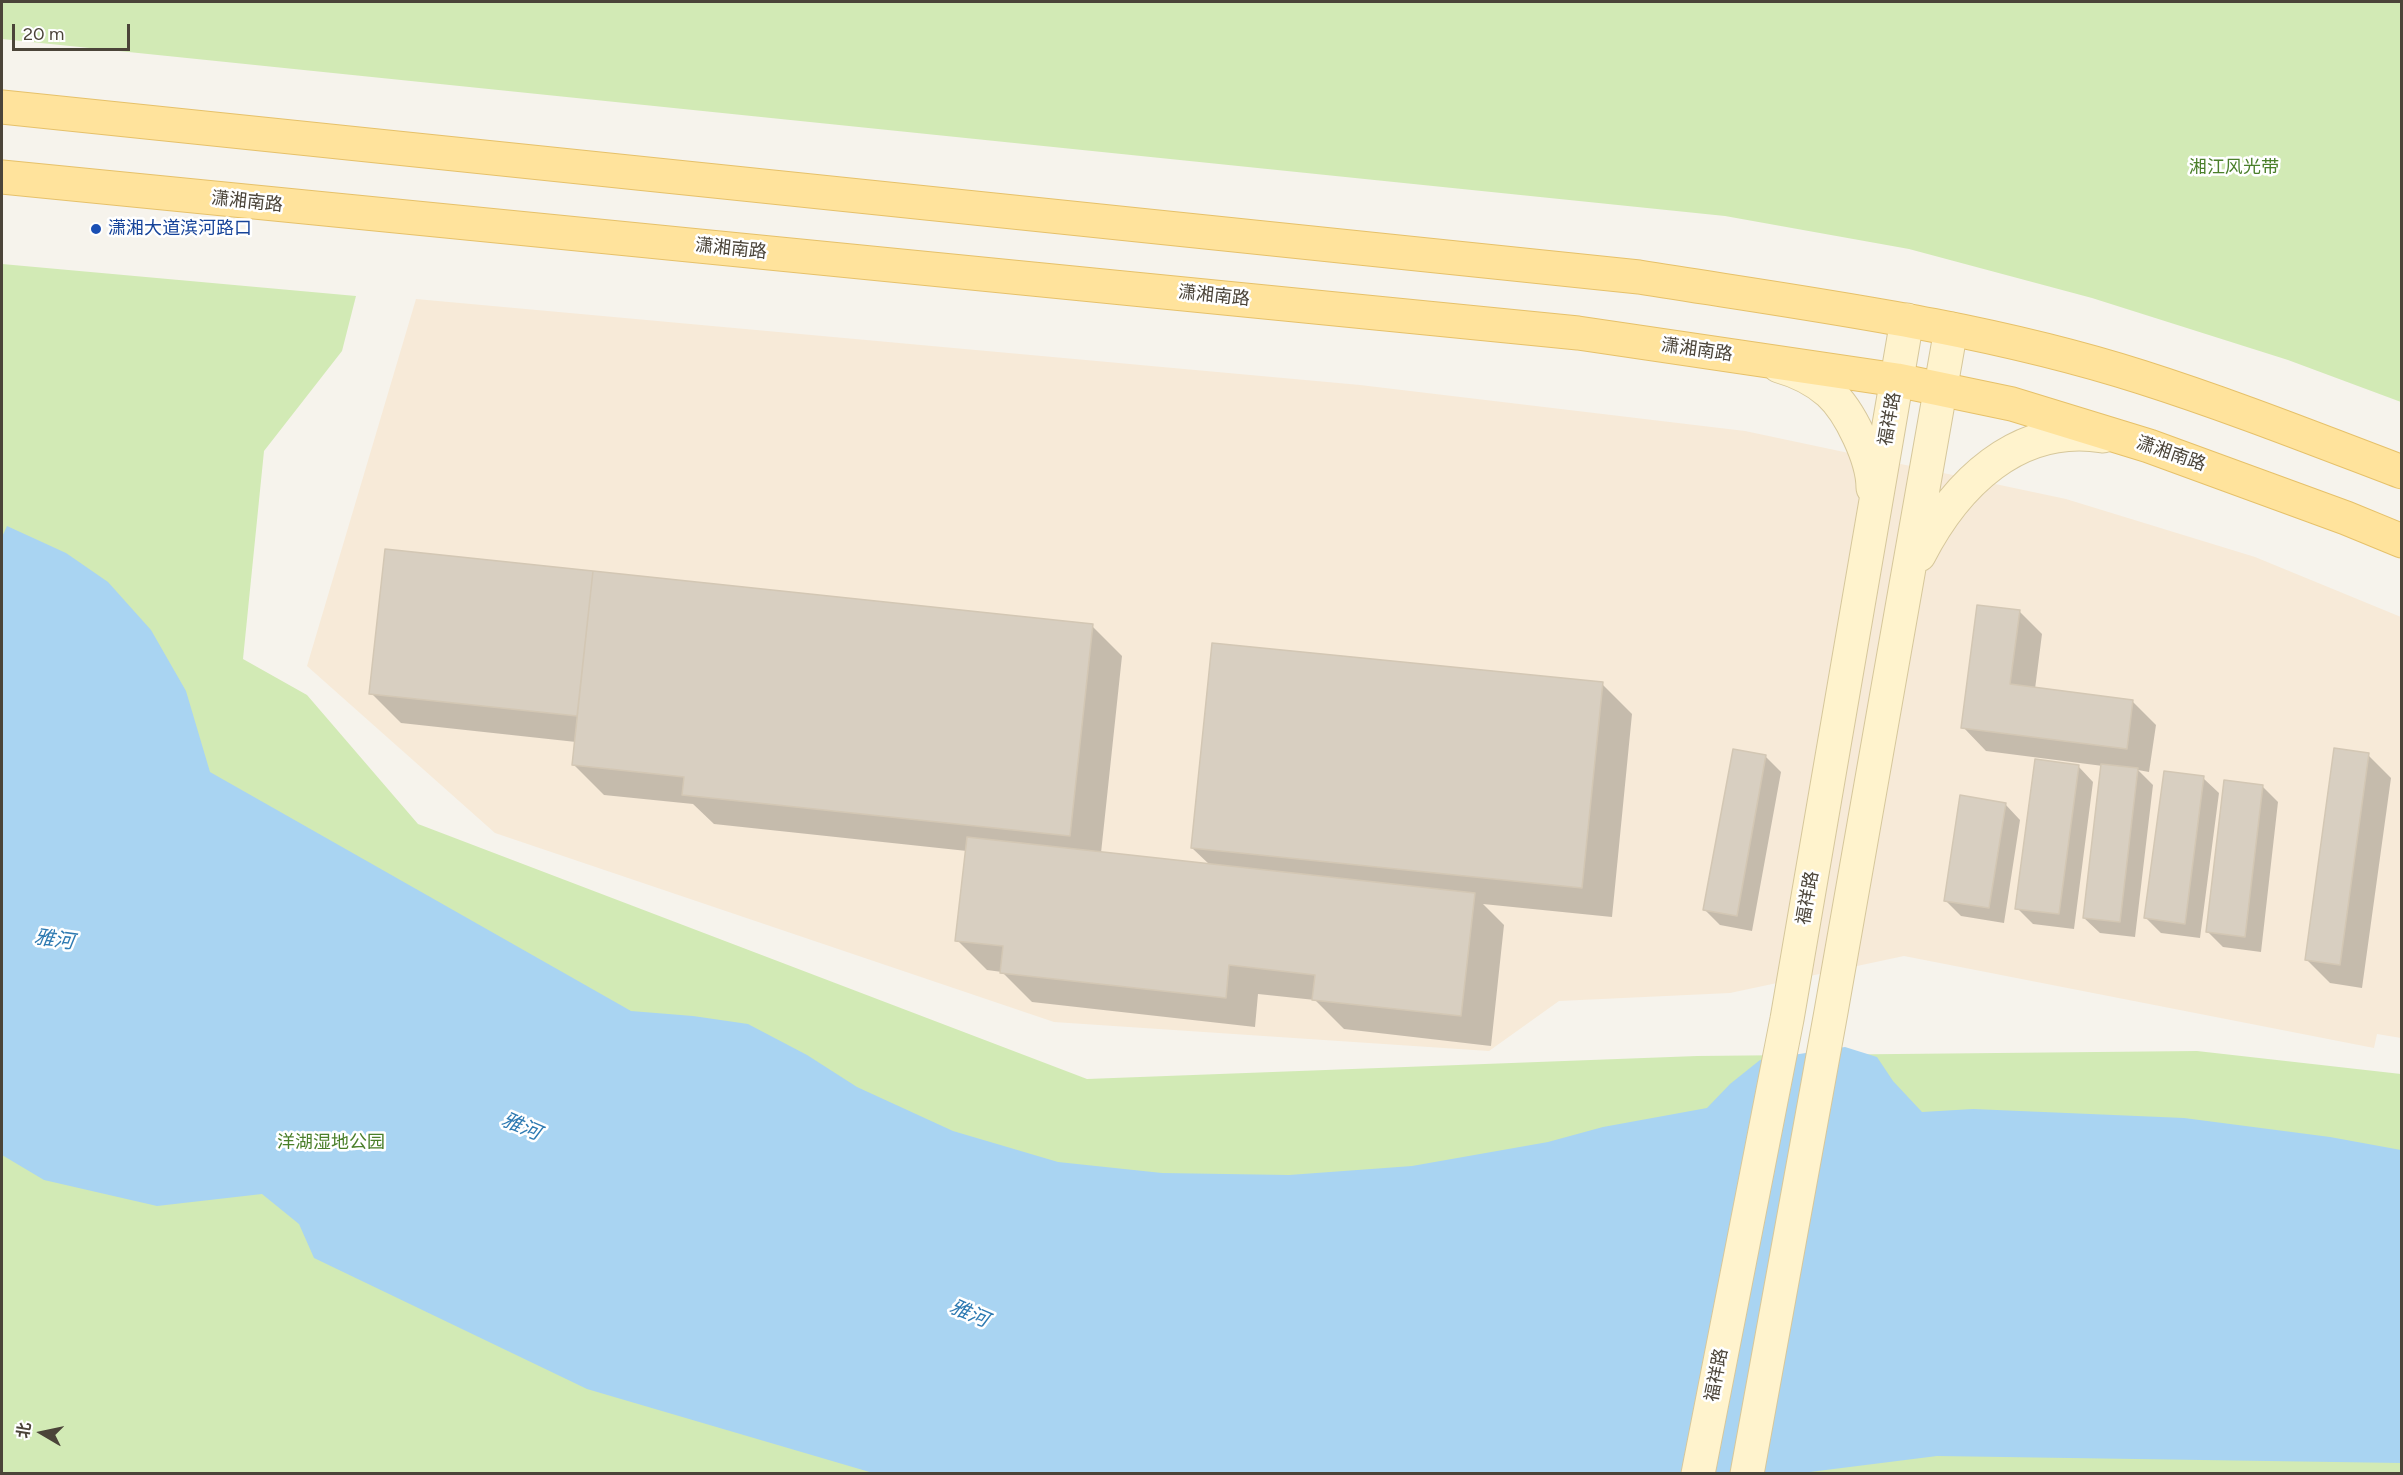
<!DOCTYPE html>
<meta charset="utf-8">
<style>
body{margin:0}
#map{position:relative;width:2403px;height:1475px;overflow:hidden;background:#f6f3ec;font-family:Figtree,"Noto Sans SC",sans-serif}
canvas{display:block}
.frame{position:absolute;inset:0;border:3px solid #4b4439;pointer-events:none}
.north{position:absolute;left:12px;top:1403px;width:60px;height:60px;-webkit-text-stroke:4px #fff;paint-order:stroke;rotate:279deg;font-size:16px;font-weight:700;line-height:24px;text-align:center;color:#4b4439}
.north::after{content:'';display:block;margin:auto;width:21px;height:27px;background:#4b4439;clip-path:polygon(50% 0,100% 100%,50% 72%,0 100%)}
.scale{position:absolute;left:12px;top:24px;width:118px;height:27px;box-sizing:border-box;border:3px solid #4b4439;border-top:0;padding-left:8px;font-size:18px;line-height:21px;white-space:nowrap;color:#4b4439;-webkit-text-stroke:4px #fff;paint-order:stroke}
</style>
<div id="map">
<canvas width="2403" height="1475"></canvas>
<div class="frame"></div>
<div class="north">北</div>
<div class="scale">20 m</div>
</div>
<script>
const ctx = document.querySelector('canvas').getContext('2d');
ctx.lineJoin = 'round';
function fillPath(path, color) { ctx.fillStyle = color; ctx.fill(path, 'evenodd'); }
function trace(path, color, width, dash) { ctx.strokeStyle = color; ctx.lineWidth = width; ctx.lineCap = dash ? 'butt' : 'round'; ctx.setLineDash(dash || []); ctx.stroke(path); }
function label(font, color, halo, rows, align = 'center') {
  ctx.font = font + ' Figtree,"Noto Sans SC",sans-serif'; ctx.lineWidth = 5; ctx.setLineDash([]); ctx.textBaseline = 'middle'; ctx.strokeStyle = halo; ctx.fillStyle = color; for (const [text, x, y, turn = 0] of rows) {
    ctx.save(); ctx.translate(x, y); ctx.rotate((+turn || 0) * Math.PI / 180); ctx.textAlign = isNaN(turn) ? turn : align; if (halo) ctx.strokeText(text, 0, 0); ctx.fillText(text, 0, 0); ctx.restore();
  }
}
fillPath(new Path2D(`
 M416 299 1360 385 1745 431 2066 499 2255 557 2401 617V1038L2377 1034 2374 1048 1904 956 1730 993 1559 1001 1489 1051 1054 1022 495 833 307 666Z`), '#f7ead8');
fillPath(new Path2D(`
 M2 2H2401V402L2288 360 2092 298 1909 249 1725 216 2 39Z
 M2 264 356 296 342 351 264 451 243 659 307 695 418 824 1087 1079 1697 1056 2197 1051 2401 1074V1473H2Z`), '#d2eab5');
fillPath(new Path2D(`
 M7 526 66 553 108 582 151 630 186 691 210 772 631 1011 693 1016 748 1024 807 1055 857 1087 953 1131 1058 1162 1162 1173 1289 1175 1412 1166 1548 1142 1603 1127 1707 1108 1730 1084 1760 1060 1845 1047 1877 1057 1893 1081 1922 1112 1973 1109 2184 1118 2330 1137 2401 1150V1463L1937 1456 1794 1474 873 1473 587 1389 314 1258 299 1224 262 1194 157 1206 44 1180 2 1155V537Z`), '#a9d4f2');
fillPath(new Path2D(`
 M386 550 1092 626 1122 656 1101 853 1210 865 1192 848 1602 684 1632 714 1612 917 1483 904 1504 925 1491 1046 1344 1029 1315 1000 1258 994 1255 1027 1032 1002 1002 972 987 970 957 940 967 851 714 824 693 804 604 795 574 765 576 742 401 723 371 693Z
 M2019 611 2042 634 2035 689 2132 701 2156 725 2149 772 2138 770 2153 785 2135 937 2100 933 2084 918 2103 766 1986 751 1963 727Z
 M2368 755 2391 778 2362 988 2330 983 2307 960Z
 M1765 756 1781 772 1752 931 1720 925 1705 910Z
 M2078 766 2093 782 2074 929 2033 924 2017 908Z
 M2203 778 2219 793 2200 938 2161 933 2146 918Z
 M2262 786 2278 802 2261 952 2223 947 2208 932Z
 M2005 804 2020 820 2004 923 1961 916 1945 900Z`), '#0003');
const building = new Path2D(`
 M385 549 593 571 577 716 369 694Z
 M593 571 1093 624 1070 836 682 795 684 777 572 765Z
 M1977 605 2020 610 2010 684 2133 700 2127 749 1961 728Z
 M1212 643 1603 682 1582 888 1191 848Z
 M2334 748 2369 753 2340 965 2305 960Z
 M1733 749 1766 755 1737 916 1703 910Z
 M2035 759 2079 765 2059 914 2015 909Z
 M2101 764 2138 768 2120 922 2083 918Z
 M2164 771 2204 776 2185 924 2144 918Z
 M2224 780 2263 785 2245 937 2206 932Z
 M1960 795 2006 803 1989 908 1944 901Z
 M967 837 1475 893 1461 1016 1312 1000 1315 975 1229 965 1226 998 1000 973 1003 946 955 941Z`);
fillPath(building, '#d8cfc1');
trace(building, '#d3c7b4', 1.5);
const secondary = new Path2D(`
 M1779 366C1797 371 1814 379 1829 392 1850 411 1873 459 1873 488
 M1919 555C1955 485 2017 422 2103 436
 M1698 1474 1787 1019 1907 320
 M1747 1474 1831 1012 1951 329`);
const primary = new Path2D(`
 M2 107 1639 277C1807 304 1978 325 2141 377 2229 405 2315 439 2402 472
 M2 177 1578 333 1897 380 2012 404 2149 446 2346 518 2402 541`);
trace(secondary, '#d6c79b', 35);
trace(primary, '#e6c16a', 35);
trace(secondary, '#fff3cd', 33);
trace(primary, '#ffe39c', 33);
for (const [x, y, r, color] of [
 [96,229,6,"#1a4fb4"]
]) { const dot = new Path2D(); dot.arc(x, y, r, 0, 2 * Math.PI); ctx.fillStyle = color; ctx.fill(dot); trace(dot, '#fff', 2); }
label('18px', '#4a7f2a', '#fff', [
 ["湘江风光带",2234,168],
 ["洋湖湿地公园",331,1143]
]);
label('18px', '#4b4439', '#fff', [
 ["潇湘南路",247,202,6],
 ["潇湘南路",731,249,6],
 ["潇湘南路",1214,296,6],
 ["潇湘南路",1697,350,8],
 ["福祥路",1890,419,-80],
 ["潇湘南路",2171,454,19],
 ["福祥路",1808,898,-80],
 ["福祥路",1717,1375,-79]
]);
label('18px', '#164399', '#fff', [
 ["潇湘大道滨河路口",108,229]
], 'left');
label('italic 20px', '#2e7ab2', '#fff', [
 ["雅河",54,940,8],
 ["雅河",521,1127,23],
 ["雅河",969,1314,23]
]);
</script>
